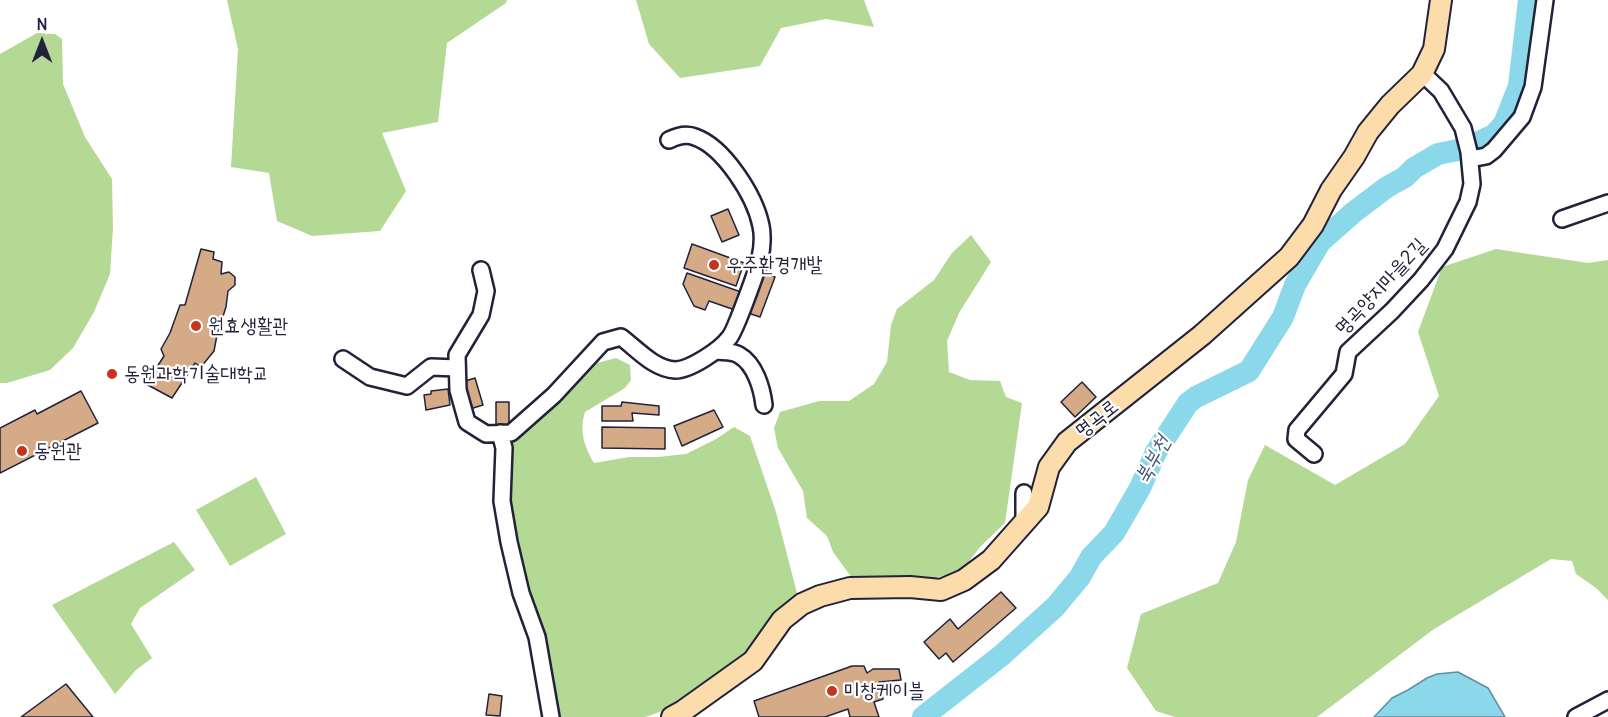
<!DOCTYPE html>
<meta charset="utf-8">
<style>
body{margin:0}
#map{position:relative;width:1608px;height:717px;overflow:hidden;background:#fff;font-family:Delius,sans-serif}
canvas{display:block}
.north{position:absolute;left:12px;top:12px;width:60px;height:60px;-webkit-text-stroke:4px #fff;paint-order:stroke;rotate:0deg;font-size:16px;font-weight:700;line-height:24px;text-align:center;color:#22223b}
.north::after{content:'';display:block;margin:auto;width:21px;height:27px;background:#22223b;clip-path:polygon(50% 0,100% 100%,50% 72%,0 100%)}
</style>
<div id="map">
<canvas width="1608" height="717"></canvas>
<div class="north">N</div>
</div>
<script>
const ctx = document.querySelector('canvas').getContext('2d');
ctx.lineJoin = 'round';
function fillPath(path, color) { ctx.fillStyle = color; ctx.fill(path, 'evenodd'); }
function trace(path, color, width, dash) { ctx.strokeStyle = color; ctx.lineWidth = width; ctx.lineCap = dash ? 'butt' : 'round'; ctx.setLineDash(dash || []); ctx.stroke(path); }
function label(font, color, halo, rows, align = 'center') {
  ctx.font = font + ' Delius,"Poor Story",sans-serif'; ctx.lineWidth = 4.5; ctx.setLineDash([]); ctx.textBaseline = 'middle'; ctx.strokeStyle = halo; ctx.fillStyle = color; for (const [text, x, y, turn = 0] of rows) {
    ctx.save(); ctx.translate(x, y); ctx.rotate((+turn || 0) * Math.PI / 180); ctx.textAlign = isNaN(turn) ? turn : align; if (halo) ctx.strokeText(text, 0, 0); ctx.fillText(text, 0, 0); ctx.restore();
  }
}
fillPath(new Path2D(`
 M227 0H507L506 3 447 43 438 122 382 133 406 191 380 231 312 236 277 221 269 173 231 167 238 49Z
 M636 0H864L874 27 826 19 781 28 760 66 680 78 649 44Z
 M37 33 55 34 62 39 63 84 85 137 112 179 113 228 110 274 94 312 73 348 50 370 7 383H0V54Z
 M971 235 991 262 959 313 947 341 949 372 970 380 1000 381 1006 397 1022 403 1005 523 981 546 961 571 932 579 852 578 833 552 827 536 807 518 803 491 778 448 774 428 780 412 819 401H849L874 384 887 362 891 325 897 309 934 280 952 253Z
 M1496 249 1588 263 1608 260V600L1596 588 1576 574 1572 561 1551 559 1434 629 1317 717H1175L1156 711 1127 668 1141 614 1218 583 1236 542 1248 480 1265 445 1335 485 1405 444 1439 396 1418 332 1442 267Z
 M616 358 630 365 631 380 625 388 585 412C579 430 584 447 594 463L629 457H658L686 454 716 439 734 427 750 436 776 512 798 597C782 616 767 637 749 654 723 679 679 707 645 717H558L555 686 545 640 512 528 508 473 509 444 539 420 574 383 597 363Z
 M256 477 286 534 230 566 196 510Z
 M174 542 195 570 140 608 131 624 152 658 136 670 115 694 52 605Z`), '#b3d995');
const water = new Path2D(`
 M1458 672 1488 688 1505 717H1374L1392 698 1408 690 1427 678 1437 674Z`);
fillPath(water, '#8bd8ea');
trace(water, '#618fa4', 1.5);
trace(new Path2D(`
 M923 717 1002 655 1055 607 1080 577 1091 557 1114 533 1140 488 1156 452 1188 403 1196 397 1249 371 1283 317 1295 285 1320 242 1354 212 1387 187 1405 177 1414 168 1438 154 1463 149 1494 135 1504 124 1519 86 1529 0`), '#8bd8ea', 22);
const building = new Path2D(`
 M728 209 739 235 722 242 711 216Z
 M692 244 744 263 736 286 684 268Z
 M201 249 214 252 213 259 222 262 221 274 229 272 235 277V285L228 291 226 307 217 335 214 351 201 367 195 363 172 398 146 384 164 356 161 349 170 333 180 305H185Z
 M760 271 775 277 760 317 745 312Z
 M687 273 741 292 735 310 709 301 705 310 694 306 683 284Z
 M475 378 483 405 470 409 462 382Z
 M1082 382 1096 397 1075 417 1061 402Z
 M448 389 450 405 426 410 424 395 431 394V391Z
 M81 391 98 423 0 473V428L35 410 37 414Z
 M496 402H509V430H496Z
 M622 402 659 406V415L632 413 633 421H602V406H621Z
 M714 410 723 427 682 446 674 426Z
 M602 427 665 428V449L602 448Z
 M1001 592 1016 608 953 662 946 653 939 659 924 642 950 619 958 629Z
 M852 666H864L867 673 873 669H899L901 680 879 682 883 699 874 702 879 717H850L848 709 825 717H759L754 701Z
 M66 684 93 717H21Z
 M489 694 502 696 500 716 486 715Z`);
fillPath(building, '#d5aa86');
trace(building, '#22223b', 1.5);
const minor = new Path2D(`
 M1470 159 1486 156 1494 150 1522 117 1533 87 1545 0
 M1562 219 1608 203
 M481 270 486 291 481 315 457 355 458 390 467 422 486 434 511 433 554 395 603 342 621 337C637 349 654 369 675 370 690 370 720 350 729 338 735 332 758 268 760 258 762 249 763 235 761 226 755 196 724 147 695 137 686 133 677 136 669 140
 M716 351C722 352 733 351 739 355 755 364 762 388 764 405
 M343 359 370 377 407 386 431 367 457 368
 M500 433 504 448 502 501 509 542 521 593 537 637 551 717
 M1314 454 1296 439 1297 430 1344 374 1348 352 1392 311 1421 280 1445 249 1468 202 1472 184 1469 152 1463 128 1441 91 1422 73
 M1024 524V493
 M1576 717 1608 700`);
const major = new Path2D(`
 M672 717 683 711 753 661 782 620 802 604 820 596 850 588 910 587 941 590 964 580 991 560 1038 507 1049 467 1067 442 1202 335 1289 257 1313 225 1331 190 1354 157 1368 132 1390 105 1422 74 1434 49 1441 0`);
trace(minor, '#22223b', 20);
trace(major, '#22223b', 24);
trace(minor, '#fff', 15);
trace(major, '#fddcac', 20);
for (const [x, y, r, color] of [
 [714,265,6,"#c8321e"],
 [196,326,6,"#c8321e"],
 [112,374,6,"#c8321e"],
 [22,451,6,"#c8321e"],
 [832,691,6,"#c8321e"]
]) { const dot = new Path2D(); dot.arc(x, y, r, 0, 2 * Math.PI); ctx.fillStyle = color; ctx.fill(dot); trace(dot, '#fff', 2); }
label('20px', '#22223b', '#fff', [
 ["우주환경개발",726,265],
 ["원효생활관",208,326],
 ["동원과학기술대학교",124,374],
 ["동원관",34,451],
 ["미창케이블",844,691]
], 'left');
label('20px', '#22223b', '#fff', [
 ["명곡양지마을2길",1381,287,-47],
 ["명곡로",1097,419,-38]
]);
label('italic 21px', '#425970', '#fff', [
 ["북부천",1153,460,-61]
]);
</script>
